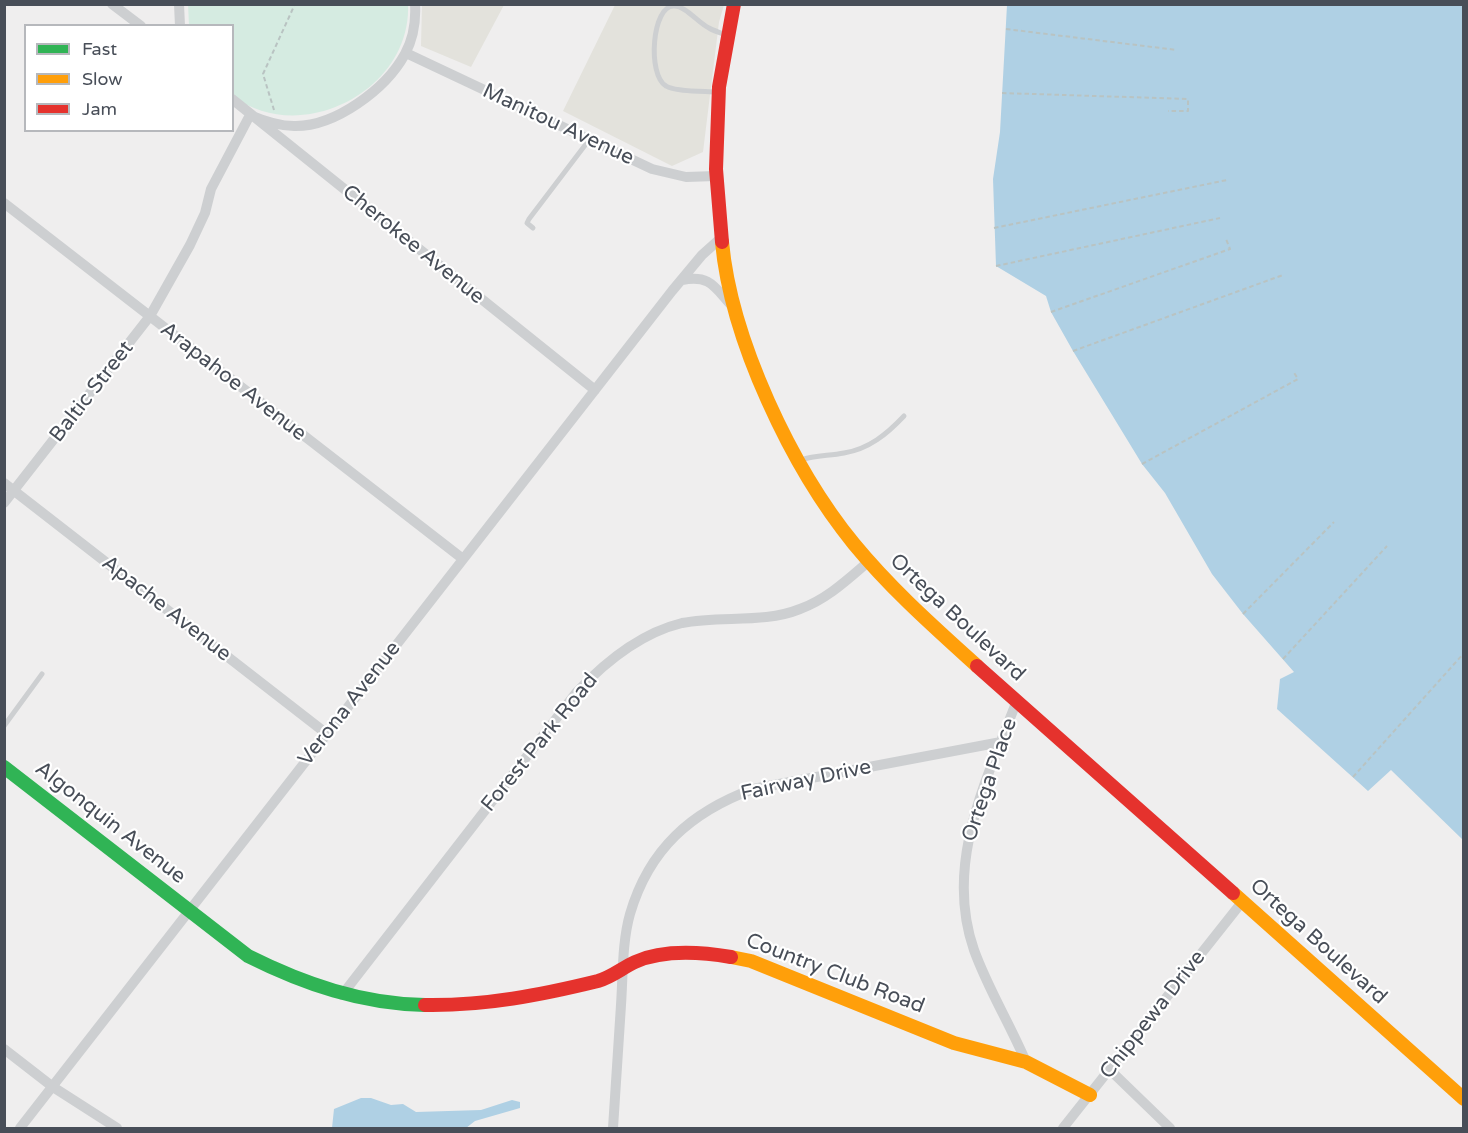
<!DOCTYPE html>
<style>
body{margin:0}
#map{position:relative;width:1468px;height:1133px;overflow:hidden;background:#efeeee;font-family:"Varela Round",sans-serif}
canvas{display:block}
.frame{position:absolute;inset:0;border:6px solid #484e58;pointer-events:none}
.legend{position:absolute;left:24px;top:24px;width:210px;height:108px;box-sizing:border-box;background:#fff;border:2px solid #b6b8bc;margin:0;padding:8px 10px;list-style:none;font-size:18px;color:#484e58}
.legend li{display:flex;align-items:center;gap:12px;height:30px}
.legend b{width:30px;border:2px solid #b6b8bc}
</style>
<div id="map">
<canvas width="1468" height="1133"></canvas>
<div class="frame"></div>
<ul class="legend">
<li><b style="height:8px;background:#30b455"></b>Fast</li>
<li><b style="height:8px;background:#ff9f0a"></b>Slow</li>
<li><b style="height:8px;background:#e5322d"></b>Jam</li>
</ul>
</div>
<script>
const ctx = document.querySelector('canvas').getContext('2d');
ctx.lineJoin = 'round';
function fillPath(path, color) { ctx.fillStyle = color; ctx.fill(path, 'evenodd'); }
function trace(path, color, width, dash) { ctx.strokeStyle = color; ctx.lineWidth = width; ctx.lineCap = dash ? 'butt' : 'round'; ctx.setLineDash(dash || []); ctx.stroke(path); }
function label(font, color, halo, rows, align = 'center') {
  ctx.font = font + ' "Varela Round",sans-serif'; ctx.lineWidth = 4.5; ctx.setLineDash([]); ctx.textBaseline = 'middle'; ctx.strokeStyle = halo; ctx.fillStyle = color; for (const [text, x, y, turn = 0] of rows) {
    ctx.save(); ctx.translate(x, y); ctx.rotate((+turn || 0) * Math.PI / 180); ctx.textAlign = isNaN(turn) ? turn : align; if (halo) ctx.strokeText(text, 0, 0); ctx.fillText(text, 0, 0); ctx.restore();
  }
}
fillPath(new Path2D(`
 M422 5V4L504 5 471 67 421 46Z
 M615 5H724L719 22 703 152 672 166 563 111Z`), '#e3e2dc');
fillPath(new Path2D(`
 M188 4H408C412 91 300 147 233 96L232 26 189 25Z`), '#d5ebe1');
fillPath(new Path2D(`
 M1007 5H1463V840L1391 770 1368 791 1277 709 1280 679 1294 672 1243 614 1212 574 1165 493 1142 464 1073 351 1051 312 1046 296 996 266 993 179 1000 132Z
 M361 1098H371L391 1105 403 1104 416 1112 481 1110 512 1100 520 1102V1108L475 1121 466 1128H332L334 1109Z`), '#afd0e4');
trace(new Path2D(`
 M1006 29 1177 50
 M1002 93 1188 99V111H1168
 M274 110 263 74 295 4
 M994 228 1227 180
 M996 266 1220 218
 M1051 312 1230 249 1226 239
 M1073 351 1283 275
 M1142 464 1298 379 1293 371
 M1243 614 1334 522
 M1283 659 1387 546
 M1353 777 1464 653`), '#b9c3c2', 2, [4.5, 3]);
trace(new Path2D(`
 M717 92C705 91 675 92 666 86 647 75 652 5 674 6 686 6 698 23 709 28 714 31 721 33 727 35
 M533 228 527 223 529 219 589 140
 M801 460C815 455 829 456 844 453 869 449 887 434 904 416
 M4 726 42 674`), '#cdcfd1', 5);
trace(new Path2D(`
 M112 4 141 26
 M179 4 180 26
 M406 53 652 169 686 177 716 176
 M232 99 595 390
 M4 203 463 559
 M682 280C712 274 715 289 735 309
 M4 483 327 734
 M4 503 150 316 190 245 205 213 211 189 250 115C264 121 278 126 294 126 335 127 386 89 405 54 413 39 416 20 415 4
 M1016 703C986 781 944 864 974 950 988 989 1010 1024 1026 1062
 M342 995 576 693C604 663 641 633 682 623 721 615 763 624 800 609 827 599 847 580 868 562
 M4 1049 53 1087 117 1128
 M1110 1070 1170 1128
 M20 1128 672 291 702 255 721 238
 M613 1128C616 1087 618 1046 621 1005 623 976 622 942 630 914 649 849 691 812 753 789L1001 742
 M1063 1128 1242 902`), '#cdcfd1', 10);
trace(new Path2D(`
 M4 767 248 956C304 984 362 1004 425 1005`), '#30b455', 14);
trace(new Path2D(`
 M722 242C731 340 792 468 854 544 891 589 934 627 977 666
 M1233 893 1464 1099
 M731 957 751 961 954 1043 1026 1062 1090 1095`), '#ff9f0a', 14);
trace(new Path2D(`
 M722 242 716 169 719 87 734 4
 M977 666 1233 893
 M425 1005C485 1006 541 995 598 981 612 977 622 968 635 962 664 949 701 952 731 957`), '#e5322d', 14);
label('21px', '#484e58', '#fff', [
 ["Manitou Avenue",558,125,25],
 ["Cherokee Avenue",413,245,39],
 ["Arapahoe Avenue",233,382,38],
 ["Baltic Street",92,392,-52],
 ["Apache Avenue",166,609,38],
 ["Ortega Boulevard",957,618,43],
 ["Verona Avenue",350,704,-52],
 ["Forest Park Road",540,743,-51],
 ["Ortega Place",990,780,-71],
 ["Fairway Drive",806,781,-12],
 ["Algonquin Avenue",110,823,38],
 ["Ortega Boulevard",1318,942,42],
 ["Country Club Road",835,974,21],
 ["Chippewa Drive",1153,1015,-52]
]);
</script>
